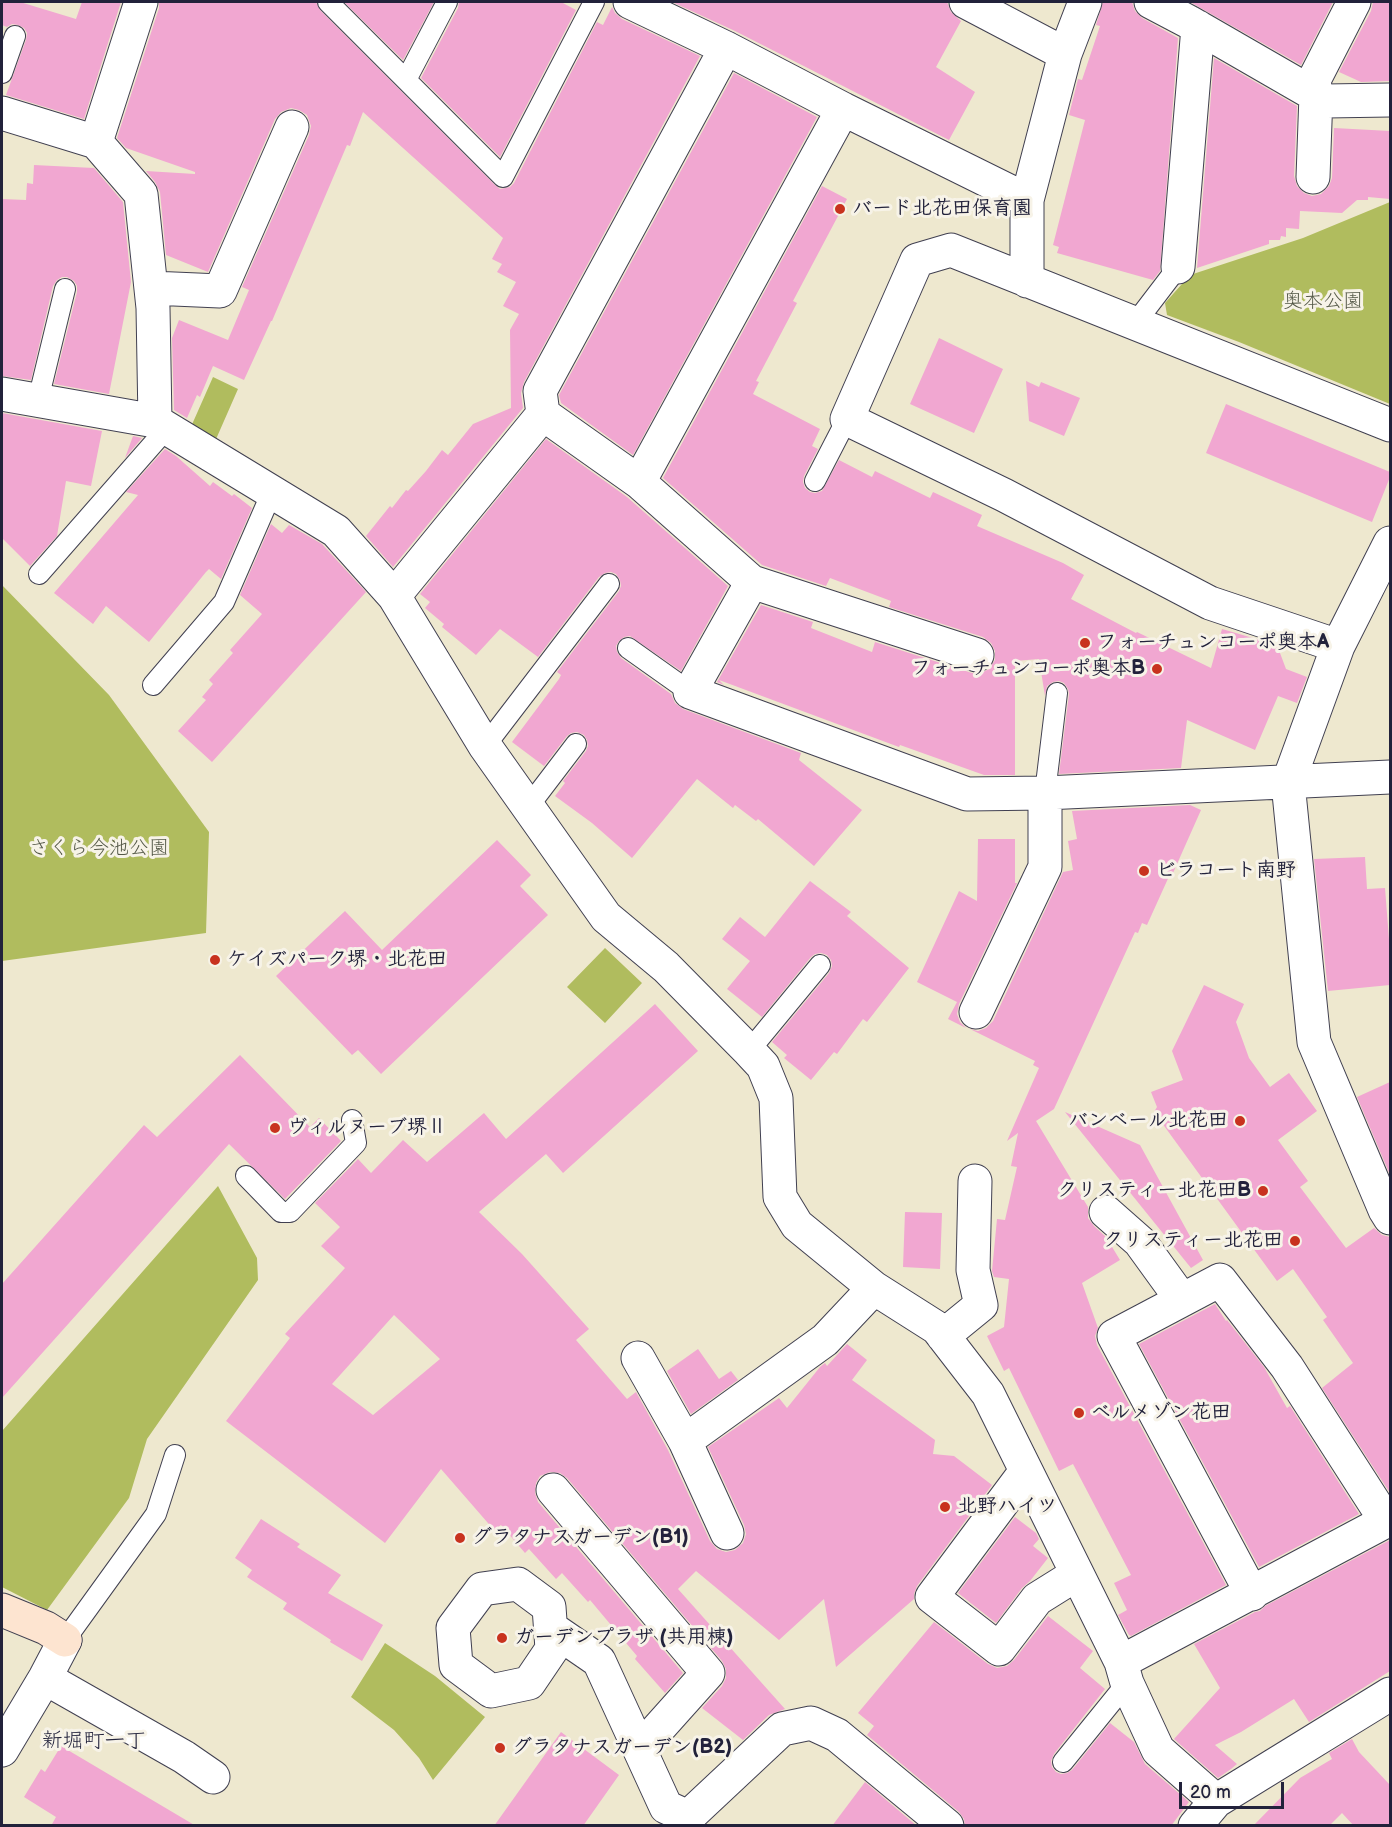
<!DOCTYPE html>
<meta charset="utf-8">
<style>
body{margin:0}
#map{position:relative;width:1392px;height:1827px;overflow:hidden;background:#eee8cf;font-family:"Balsamiq Sans",sans-serif}
canvas{display:block}
.frame{position:absolute;inset:0;border:3px solid #22223b;pointer-events:none}
.scale{position:absolute;left:1179px;top:1782px;width:105px;height:27px;box-sizing:border-box;border:3px solid #22223b;border-top:0;padding-left:8px;font-size:18px;line-height:21px;white-space:nowrap;color:#22223b;-webkit-text-stroke:4px #f7f3e8;paint-order:stroke}
</style>
<div id="map">
<canvas width="1392" height="1827"></canvas>
<div class="frame"></div>
<div class="scale">20 m</div>
</div>
<script>
const ctx = document.querySelector('canvas').getContext('2d');
ctx.lineJoin = 'round';
function fillPath(path, color) { ctx.fillStyle = color; ctx.fill(path, 'evenodd'); }
function trace(path, color, width, dash) { ctx.strokeStyle = color; ctx.lineWidth = width; ctx.lineCap = dash ? 'butt' : 'round'; ctx.setLineDash(dash || []); ctx.stroke(path); }
function label(font, color, halo, rows, align = 'center') {
  ctx.font = font + ' "Balsamiq Sans","Klee One",sans-serif'; ctx.lineWidth = 6; ctx.setLineDash([]); ctx.textBaseline = 'middle'; ctx.strokeStyle = halo; ctx.fillStyle = color; for (const [text, x, y, turn = 0] of rows) {
    ctx.save(); ctx.translate(x, y); ctx.rotate((+turn || 0) * Math.PI / 180); ctx.textAlign = isNaN(turn) ? turn : align; if (halo) ctx.strokeText(text, 0, 0); ctx.fillText(text, 0, 0); ctx.restore();
  }
}
fillPath(new Path2D(`
 M1390 202V404L1239 342 1167 315 1165 303 1190 275 1303 238Z
 M213 377 238 389 213 446 190 429Z
 M2 585 109 695 209 832 206 933 2 961Z
 M605 948 642 983 605 1023 567 987Z
 M218 1186 257 1258 258 1280 147 1439 129 1498 47 1610 2 1587V1431Z
 M385 1643 435 1676 485 1717 433 1780 419 1758 394 1730 351 1697Z`), '#b0bc5e');
fillPath(new Path2D(`
 M2 2H20L76 19 82 2H121L84 119 6 95 26 40 27 33 24 28 18 25 12 24 7 27 2 25Z
 M159 2H316L320 10 495 185 500 189 510 187 514 183 597 22 603 25 612 7 615 13 622 19 700 56 524 382 521 393 523 408 393 567 366 536 390 506 392 508 406 490 408 491 426 471 442 450 448 455 473 424 511 408 510 330 519 314 503 306 516 282 497 272 502 264 492 259 503 238 363 112 350 146 347 145 272 321H271L244 380 213 366 200 397 197 395 187 418 174 410 172 338 179 320 228 340 249 290 242 287 309 135 311 126 307 115 299 110 291 108 281 112 275 119 208 272 166 255 160 192 155 182 146 171 195 174V172L126 148 117 138 159 8Z
 M344 2H434L403 60Z
 M459 2H561L576 10 500 157 421 78 458 8Z
 M672 2H947L951 12 961 21 936 67 975 92 949 140 735 31Z
 M1103 2H1132L1135 11 1142 18 1178 38 1160 271 1153 280 1057 253 1059 247 1053 245 1085 120 1069 115 1078 79 1082 80 1100 26 1096 25Z
 M1190 2H1333L1301 65Z
 M1373 2H1390V81L1361 82 1339 72 1371 11Z
 M1214 58 1297 106 1294 176 1297 186 1304 193 1312 196 1321 194 1329 186 1332 178 1334 128 1390 131V199L1368 197V200H1357L1342 213 1300 211 1299 229 1286 228V237L1281 236 1280 240H1269V244L1197 268Z
 M734 73 817 117 633 455 561 403 559 395Z
 M34 165 94 168 123 202 131 282 109 394 54 384 77 292V286L74 281 67 277H62L57 280 53 286 31 380 2 376V199L26 200 27 183 33 184Z
 M822 186 847 199 793 301 797 303 756 381 759 382 753 394 820 429 812 446 818 449 804 476 803 482 805 488 810 492 815 493 822 491 839 460 872 477 875 471 930 498 933 492 982 515 977 526 1063 563 1084 575 1071 599 1136 633 1137 632 1211 668 1222 629 1277 645 1286 669 1307 677 1297 703 1278 696 1255 750 1187 720 1181 768 1059 774 1069 694 1068 689 1064 683 1059 681 1053 682 1047 686 1045 696 1039 659 1015 661V775H984L900 745 899 747 719 680 724 685 717 682 761 605 813 622 811 628 872 652 875 642 972 673H981L989 669 995 660V651L991 643 983 637 889 607 891 601 830 578 826 586 762 565 663 478Z
 M939 338 1003 369 974 433 910 404Z
 M1026 381 1039 387 1041 382 1080 398 1064 436 1029 421Z
 M1226 404 1390 472V477L1372 522 1206 453Z
 M2 413 102 431 91 486 66 481 57 536 30 566 2 538Z
 M133 436 142 438 125 458Z
 M546 439 627 497 728 586 681 671 630 636 624 637 619 641 616 646 617 652 621 658 671 694 675 703 683 709 801 753 799 760 862 810 814 866 758 819 756 821 735 805 733 808 697 779 632 858 592 823 555 796 565 783 563 781 586 751 588 746 587 740 584 735 577 732 571 733 567 736 544 766 512 742 559 679 561 675 557 672 619 591 621 586 620 580 616 574 611 572 605 573 599 577 538 657 500 629 476 655 442 627 444 624 425 608 430 602 420 594Z
 M165 449 176 456 210 486 213 482 232 496 234 494 252 508 221 579 209 569 206 572 149 642 106 606 93 624 54 593 138 495 126 492Z
 M271 524 282 533 289 525 322 544 366 592 212 762 178 731 206 700 202 697 213 684 209 680 233 653 230 650 262 614 240 595Z
 M1190 805 1201 810 1173 873 1171 872 1147 925 1142 923 1138 933 1135 932 1054 1109 1036 1121 1088 1207V1218L1094 1226 1106 1237 1120 1260 1082 1283 1098 1328 1095 1336 1097 1345 1226 1585 1131 1636 1129 1635 1118 1615 1127 1610 1114 1583 1131 1575 1073 1464 1059 1471 1009 1368 1004 1371 987 1336 1004 1327 1009 1279 994 1277 992 1271 997 1219 1005 1220 1017 1167 1011 1166 1018 1133 1007 1141 1039 1068 1033 1065 1035 1061 970 1029 978 1031 986 1028 993 1021 1063 872 1073 870 1068 841 1077 839 1072 811Z
 M978 839H1015V883H1017L959 1004 957 1014 960 1022 966 1028 948 1019 957 1002 917 982 959 891 977 901Z
 M497 840 531 875 520 886 548 915 381 1074 358 1050 352 1055 276 976 345 911 382 950Z
 M1365 857 1367 889 1385 888 1390 952V985L1328 991 1314 859Z
 M810 881 851 912 847 916 909 968 867 1022 863 1019 837 1054 834 1052 811 1080 784 1058 787 1055 772 1042 829 973 832 966 831 960 827 955 821 953 815 954 811 957 762 1017 727 989 750 961 722 939 740 917 765 937Z
 M1204 985 1244 1004 1236 1022 1249 1058 1270 1087 1289 1073 1317 1111 1278 1140 1308 1181 1300 1187 1346 1248 1374 1228 1382 1235 1390 1237V1493L1322 1388 1353 1363 1323 1320 1327 1317 1293 1269 1277 1281 1154 1112 1157 1107 1151 1092 1183 1080 1172 1051Z
 M655 1004 698 1051 563 1173 546 1154 479 1212 522 1254 589 1329 576 1340 627 1399 636 1392 668 1450 710 1541 717 1549 726 1552 735 1550 743 1543 746 1534 744 1525 708 1447 779 1398 787 1408 820 1367 825 1363 827 1366 847 1344 867 1360 852 1380 935 1440 933 1454 954 1456 992 1485 917 1586 914 1594V1599L836 1667 824 1599 779 1640 696 1571 678 1589 785 1709 769 1715 743 1740 702 1708 722 1686 726 1678V1669L722 1661 567 1478 560 1473 550 1472 540 1476 536 1483 535 1493 538 1502 683 1673 665 1693 635 1659 637 1656 590 1600 588 1602 562 1573 556 1579 529 1549 525 1553 501 1525 494 1530 441 1469 385 1543 226 1421 290 1338 285 1334 345 1268 321 1246 340 1227 315 1203 358 1159 371 1173 403 1140 427 1162 484 1113 506 1139ZM394 1315 440 1359 373 1415 332 1384Z
 M240 1055 310 1127 319 1118 341 1141 285 1199 229 1144 2 1398V1284L144 1125 157 1137Z
 M1390 1082V1175L1357 1097Z
 M1065 1112 1140 1145 1203 1260 1191 1268Z
 M905 1212 942 1213 940 1269 903 1267Z
 M1215 1304 1226 1321 1227 1320 1264 1367 1287 1408 1290 1406 1359 1514 1259 1567 1139 1344Z
 M698 1349 719 1379 731 1371 738 1380 691 1414 667 1371Z
 M1015 1517 1036 1533 1039 1539 1033 1546 1048 1558 1030 1581 1022 1588 996 1623 958 1593Z
 M261 1519 300 1544 297 1547 341 1575 328 1593 383 1625 362 1661 330 1642 331 1640 283 1609 287 1603 247 1577 252 1570 235 1558Z
 M1390 1540V1671L1309 1722 1294 1699 1241 1732 1215 1745 1237 1764 1231 1769 1218 1778 1174 1739 1220 1688 1194 1644 1255 1612 1260 1611 1265 1606Z
 M1048 1616 1093 1651 1080 1668 1105 1689 1054 1754 1051 1761 1052 1767 1056 1772 1061 1774 1067 1773 1072 1770 1110 1723 1134 1742 1145 1764 1189 1802 1171 1826H965L964 1819 959 1812 867 1735 874 1726 858 1713 934 1622 988 1664 997 1668 1007 1666 1014 1660Z
 M561 1732 619 1775 583 1826H494Z
 M1352 1739 1359 1752 1390 1785V1826H1354L1342 1813 1329 1826H1253L1300 1778 1332 1759 1329 1753Z
 M61 1746 196 1826H51L56 1817 24 1797 41 1769 45 1772Z
 M865 1782 917 1826H832Z`), '#f1a7d1');
const lane = new Path2D(`
 M328 2 503 177 594 2
 M2 73 15 36
 M406 80 447 2
 M1136 322 1178 267
 M38 400 65 289
 M815 481 847 419
 M39 574 167 428
 M628 648 690 692
 M153 685 224 602 272 492
 M485 746 609 584
 M1045 793 1057 693
 M528 807 576 744
 M749 1051 820 965
 M246 1176 281 1212H290L356 1143 352 1120
 M65 1640 156 1514 175 1455
 M1063 1762 1127 1683`);
const street = new Path2D(`
 M141 2 96 142 141 194 153 308 155 421
 M630 2 726 48 843 109
 M966 2 1065 54
 M1151 2 1189 22 1326 101 1390 100
 M2 113 96 142
 M1313 177 1316 95 1314 80 1354 2
 M1178 267 1198 27
 M1027 281V200L1065 54 1085 2
 M151 288 220 291 292 127
 M2 394 155 421 336 531 394 596 485 746 606 917 666 967 749 1051 763 1066 776 1098 780 1197 797 1225 874 1288 937 1328 988 1394 1121 1662 1127 1683 1158 1750 1216 1801
 M543 414 540 391 726 48
 M639 482 752 582 690 692 967 794 1045 793 1390 777
 M1390 543 1338 646 1288 783 1314 1042 1385 1210 1390 1218
 M752 582 977 655
 M394 596 543 414 639 482 843 109 1027 200
 M1338 646 1210 603 1004 495 847 419 917 260 951 250 1390 425
 M976 1012 1045 867V793
 M1106 1212 1140 1242 1182 1300
 M943 1336 981 1305 973 1270 975 1181
 M638 1358 685 1441 825 1340 874 1288
 M685 1441 727 1533
 M1026 1471 932 1597 999 1649 1037 1599 1077 1574
 M553 1490 708 1673 640 1749
 M518 1584 549 1607 552 1649 529 1683 491 1691 456 1665 453 1628 482 1589Z
 M551 1628 599 1661 666 1807 688 1817 782 1729 811 1723 837 1735 947 1826
 M1121 1662 1386 1521 1287 1367 1220 1280 1114 1336 1252 1594
 M45 1678 184 1757 213 1777
 M2 1750 45 1678 65 1640
 M1195 1826 1216 1801 1390 1694`);
const secondary = new Path2D(`
 M2 1610 46 1628 65 1640`);
trace(lane, '#414051', 22);
trace(street, '#414051', 35);
trace(secondary, '#414051', 35);
trace(lane, '#fff', 20);
trace(street, '#fff', 33);
trace(secondary, '#fde4d0', 33);
for (const [x, y, r, color] of [
 [840,209,6,"#c8321e"],
 [1085,643,6,"#c8321e"],
 [1157,669,6,"#c8321e"],
 [1144,871,6,"#c8321e"],
 [215,960,6,"#c8321e"],
 [1240,1121,6,"#c8321e"],
 [275,1128,6,"#c8321e"],
 [1263,1191,6,"#c8321e"],
 [1295,1241,6,"#c8321e"],
 [1079,1413,6,"#c8321e"],
 [945,1507,6,"#c8321e"],
 [460,1538,6,"#c8321e"],
 [502,1638,6,"#c8321e"],
 [500,1748,6,"#c8321e"]
]) { const dot = new Path2D(); dot.arc(x, y, r, 0, 2 * Math.PI); ctx.fillStyle = color; ctx.fill(dot); trace(dot, '#f7f3e8', 2); }
label('bold 20px', '#22223b', '#f7f3e8', [
 ["バード北花田保育園",852,209],
 ["フォーチュンコーポ奥本A",1097,643],
 ["フォーチュンコーポ奥本B",1145,669,"right"],
 ["ビラコート南野",1156,871],
 ["ケイズパーク堺・北花田",227,960],
 ["バンベール北花田",1228,1121,"right"],
 ["ヴィルヌーブ堺Ⅱ",287,1128],
 ["クリスティー北花田B",1251,1191,"right"],
 ["クリスティー北花田",1283,1241,"right"],
 ["ベルメゾン花田",1091,1413],
 ["北野ハイツ",957,1507],
 ["グラタナスガーデン(B1)",472,1538],
 ["ガーデンプラザ (共用棟)",514,1638],
 ["グラタナスガーデン(B2)",512,1748]
], 'left');
label('20px', '#545847', '#f7f3e8', [
 ["奥本公園",1323,302],
 ["さくら今池公園",99,849]
]);
label('21px', '#22223b', '#f7f3e8', [
 ["新堀町一丁",94,1742]
]);
</script>
